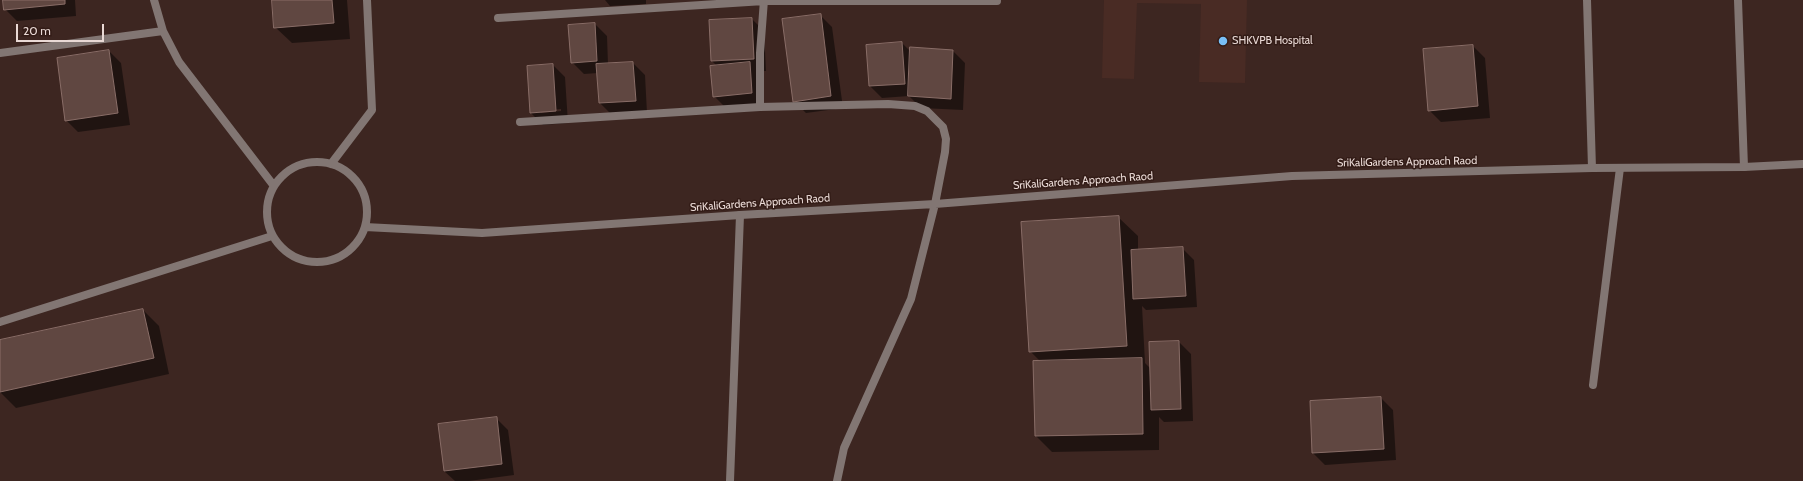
<!DOCTYPE html>
<style>
body{margin:0}
#map{position:relative;width:1803px;height:481px;overflow:hidden;background:#3d2621;font-family:Cabin,sans-serif}
canvas{display:block}
.scale{position:absolute;left:16px;top:24px;width:88px;height:18px;box-sizing:border-box;border:2px solid #e9d9d5;border-top:0;padding-left:5px;font-size:12px;line-height:14px;white-space:nowrap;color:#e9d9d5;-webkit-text-stroke:3px #331c17;paint-order:stroke}
</style>
<div id="map">
<canvas width="1803" height="481"></canvas>
<div class="scale">20 m</div>
</div>
<script>
const ctx = document.querySelector('canvas').getContext('2d');
ctx.lineJoin = 'round';
function fillPath(path, color) { ctx.fillStyle = color; ctx.fill(path, 'evenodd'); }
function trace(path, color, width, dash) { ctx.strokeStyle = color; ctx.lineWidth = width; ctx.lineCap = dash ? 'butt' : 'round'; ctx.setLineDash(dash || []); ctx.stroke(path); }
function label(font, color, halo, rows, align = 'center') {
  ctx.font = font + ' Cabin,sans-serif'; ctx.lineWidth = 3; ctx.setLineDash([]); ctx.textBaseline = 'middle'; ctx.strokeStyle = halo; ctx.fillStyle = color; for (const [text, x, y, turn = 0] of rows) {
    ctx.save(); ctx.translate(x, y); ctx.rotate((+turn || 0) * Math.PI / 180); ctx.textAlign = isNaN(turn) ? turn : align; if (halo) ctx.strokeText(text, 0, 0); ctx.fillText(text, 0, 0); ctx.restore();
  }
}
fillPath(new Path2D(`
 M1104 0H1247L1245 83 1199 82 1201 4 1137 3 1134 79 1102 78Z`), '#492b24');
fillPath(new Path2D(`
 M4 0H75L76 16 17 21 5 9Z
 M273 0H347L350 39 292 43 275 27Z
 M605 0H646V4L610 6Z
 M820 15 832 27 843 108 806 113 794 101Z
 M752 19 764 31 766 71H758L764 105 726 108 714 96 717 66 712 61Z
 M595 24 607 36 608 64 633 63 645 75 647 113 612 115 600 103 598 73 584 74 572 62Z
 M902 43 911 52 953 51 965 63 963 110 921 108 909 96 882 98 870 86 867 46Z
 M1473 46 1485 58 1490 118 1441 122 1429 110Z
 M109 51 121 63 130 125 78 132 66 120Z
 M553 65 565 77 568 123 543 125 531 113ZM561 109V111L541 113V111Z
 M1118 217 1138 236V250L1182 248 1194 260 1197 307 1146 310 1142 306 1145 363 1150 368V343L1179 342 1191 354 1193 421 1164 422 1159 417V450L1052 452 1036 436 1040 361 1030 351Z
 M143 310 159 326 169 374 16 408 0 392V341Z
 M1381 398 1393 410 1396 460 1325 465 1313 453Z
 M496 418 508 430 514 475 469 481H455L444 471Z`), '#0007');
const building = new Path2D(`
 M3 0H65V4L4 10Z
 M272 0H332L334 23 274 28Z
 M821 14 831 96 793 102 782 19Z
 M752 18 754 59 711 61 709 20Z
 M595 23 597 61 571 63 568 25Z
 M902 42 905 84 869 86 866 45Z
 M1473 45 1478 106 1428 111 1423 49Z
 M910 47 953 50 951 99 908 96Z
 M109 50 118 113 65 121 57 58Z
 M633 62 636 101 599 103 596 64Z
 M750 62 752 93 713 97 710 66Z
 M553 64 556 111 530 113 527 66Z
 M1119 216 1127 346 1029 352 1021 222Z
 M1183 247 1186 296 1133 299 1131 250Z
 M143 309 154 358 0 392V340Z
 M1179 341 1181 409 1151 410 1149 342Z
 M1142 358 1143 434 1035 436 1033 361Z
 M1381 397 1384 449 1312 453 1310 401Z
 M497 417 502 464 444 471 438 424Z`);
fillPath(building, '#604741');
trace(building, '#896d67', 1);
trace(new Path2D(`
 M1587 0 1592 168
 M1738 0 1744 167
 M1593 385 1620 168
 M730 481 740 215`), '#827673', 8);
trace(new Path2D(`
 M154 0 163 31 179 62 274 186
 M764 0 760 53V107L888 104 915 106 927 111 943 127 946 139 945 152 935 204 911 299 844 448 837 481
 M498 18 764 1H997
 M0 53 163 31
 M520 122 760 107
 M267 212a50 50 0 1 1 100 0a50 50 0 1 1-100 0Z
 M331 164 372 110 367 0
 M365 227 482 233 740 215 935 204 1292 176 1592 168 1744 167 1803 164
 M0 322 272 236`), '#827673', 8);
for (const [x, y, r, color] of [
 [1223,41,5,"#78bff7"]
]) { const dot = new Path2D(); dot.arc(x, y, r, 0, 2 * Math.PI); ctx.fillStyle = color; ctx.fill(dot); trace(dot, '#331c17', 1.5); }
label('11px', '#e9d9d5', '#331c17', [
 ["SHKVPB Hospital",1232,41]
], 'left');
label('11px', '#e9d9d5', '#331c17', [
 ["SriKaliGardens Approach Raod",1407,162,-1],
 ["SriKaliGardens Approach Raod",1083,181,-4],
 ["SriKaliGardens Approach Raod",760,203,-4]
]);
</script>
